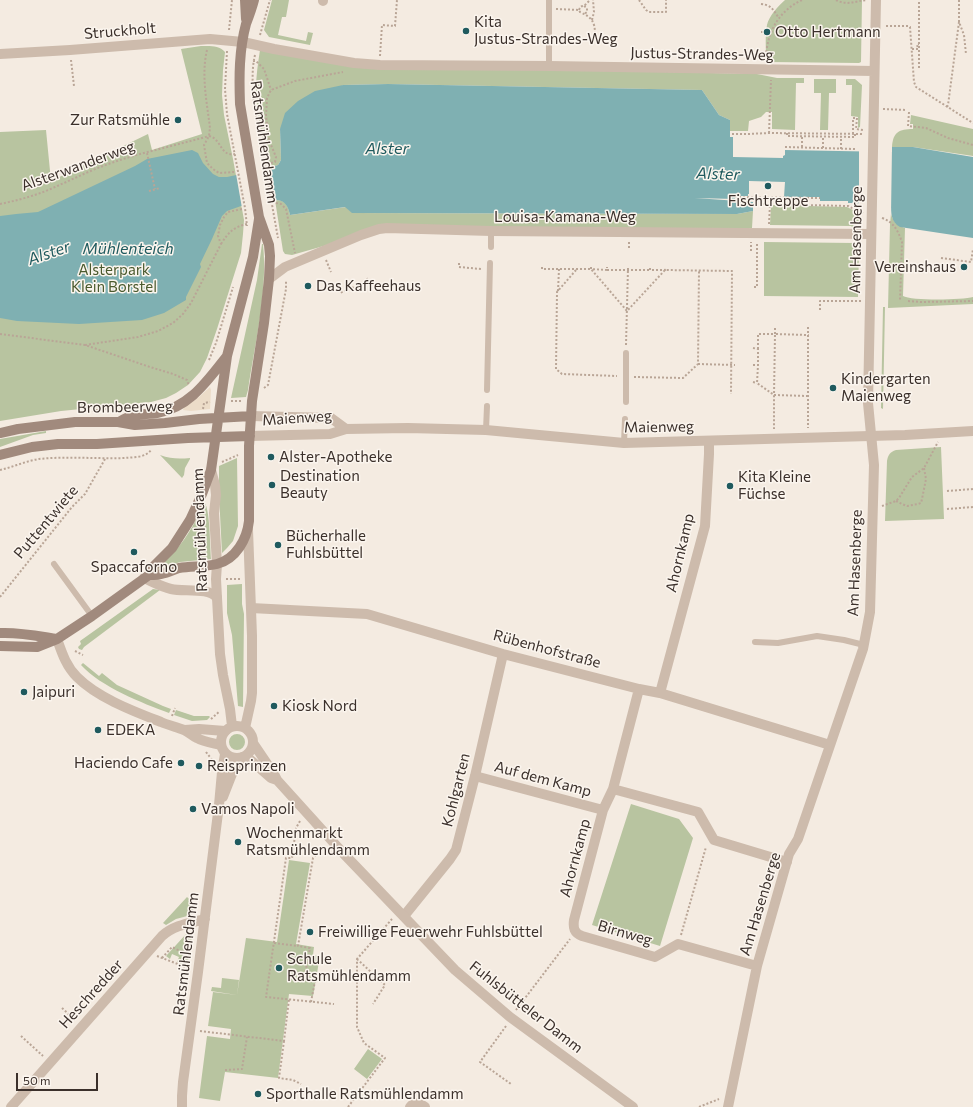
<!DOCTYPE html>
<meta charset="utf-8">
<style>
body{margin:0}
#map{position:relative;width:973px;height:1107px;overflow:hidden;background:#f4ebe1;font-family:Commissioner,sans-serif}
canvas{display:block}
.scale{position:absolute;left:16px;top:1073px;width:82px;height:18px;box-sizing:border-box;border:2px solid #3b302b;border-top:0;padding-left:5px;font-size:12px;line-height:14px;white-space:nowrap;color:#3b302b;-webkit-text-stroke:3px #fbf5ee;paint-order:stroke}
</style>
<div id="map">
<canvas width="973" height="1107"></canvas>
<div class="scale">50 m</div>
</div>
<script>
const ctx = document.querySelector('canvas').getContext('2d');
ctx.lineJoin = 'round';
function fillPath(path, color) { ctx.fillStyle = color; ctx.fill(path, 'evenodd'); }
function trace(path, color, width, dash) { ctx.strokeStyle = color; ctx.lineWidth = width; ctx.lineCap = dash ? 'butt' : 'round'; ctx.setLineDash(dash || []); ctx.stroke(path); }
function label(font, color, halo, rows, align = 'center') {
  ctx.font = font + ' Commissioner,sans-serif'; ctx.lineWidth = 3; ctx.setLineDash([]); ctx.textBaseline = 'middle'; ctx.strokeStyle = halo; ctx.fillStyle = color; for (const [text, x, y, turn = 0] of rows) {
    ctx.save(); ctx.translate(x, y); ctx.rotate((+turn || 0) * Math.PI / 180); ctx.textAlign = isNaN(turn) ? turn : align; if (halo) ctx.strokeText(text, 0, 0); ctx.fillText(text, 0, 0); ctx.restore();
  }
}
fillPath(new Path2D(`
 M272 0H289L286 17H282L278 35 306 41 308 32 313 33 310 45 269 37 264 30Z
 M785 0H862L861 62 859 63 769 62 766 57C766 48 765 35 767 25 769 16 778 6 785 0Z
 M201 46C210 46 219 45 225 52L223 70 222 95 224 115 233 159 244 220 243 234 241 253 217 329 207 358 200 372 188 385 176 393 166 398 151 402 61 411 0 421V132L46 130 51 181 148 134 152 150 202 134 181 49Z
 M260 50 347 65 757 74 777 78H804V83H796L795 130 772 129V112H766L761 117 749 121 748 131H730V120L719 115 702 90 388 84 343 85 280 129 281 160 278 165 269 168C264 143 256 116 256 89 256 76 258 63 260 50Z
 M814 79H836V93H829L828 130H820L821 93H814Z
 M846 79H855L862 85 860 127 858 128V117L851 116 852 85H846Z
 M911 115 973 129V156L913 147H892C893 132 899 129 913 129V124H910Z
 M275 200C286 200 288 206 290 215L346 207 353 213 737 214 753 211 752 228 631 229 394 226 292 255 285 254 283 251Z
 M771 205 847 207 859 213 858 230H856L851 226 770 225Z
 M891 214C893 221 897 226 905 228L903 296C911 301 963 300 973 297V304L888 308 890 224Z
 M764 242 855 243 859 247 858 297 764 296Z
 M262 244H263C268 292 255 343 248 390L246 397 231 398 257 280Z
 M883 307H885L883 409 881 408Z
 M46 431V433L33 435 0 447V439Z
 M941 447 944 519 885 521 887 461C888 455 890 452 896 450Z
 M160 455C171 459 179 459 190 458V459L185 468 184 475 182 478Z
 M237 458 238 526 233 541 227 548 222 553 219 495V466Z
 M204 503H205C210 512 210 546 211 559L180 562 157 570 156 569C181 548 191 532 204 503Z
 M242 584V604L244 614 243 707 238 706 232 635 227 613V585Z
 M153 589 160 590 84 647 82 650 79 649 78 647 81 644 80 641Z
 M83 663 99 676 102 673 117 685 163 706 171 709 169 713C142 703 101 687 81 665Z
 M176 710 194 716H209L210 717 207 720 192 721 174 715Z
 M229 742a8 8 0 1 1 16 0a8 8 0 1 1-16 0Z
 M631 804 679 819 693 838 660 946 592 925Z
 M289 860 310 863 296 944 314 947 313 955 320 956 313 996 289 994 278 1078 225 1072 220 1101 199 1098 207 1036 230 1039 231 1029 208 1026 213 992 237 995 246 938 277 942Z
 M187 897 195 905 191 915 176 919 166 925 163 923Z
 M187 933 191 934 192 936 187 967 177 962 179 957 172 954 170 959 166 956Z
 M222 978 239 980 237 995 211 991 212 987 221 988Z
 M368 1049 382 1059 367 1079 354 1069Z`), '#b8c4a0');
fillPath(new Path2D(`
 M210 387 211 390 210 409 191 411 183 410 184 407 199 397Z`), '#ecdcc8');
fillPath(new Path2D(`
 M388 84 702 90 719 115 730 120V137H733V157L783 158V156L785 155V150L892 152V147H913L973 157V238L900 227C891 222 891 213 891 204L850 203H848V201H820V197H784L785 182 749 181V194H748V196H735V199L695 198 753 202V211L737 214 352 213 345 207 290 215C288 206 285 200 275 200L241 206 227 211 222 216 212 239 200 264 201 267 186 297V300L164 313 142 320 79 324 17 321 0 318V216L16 214 38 212 135 166 147 159 192 150 198 153 203 163 213 174 219 177H227L269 168 278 165 281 160 280 129 285 113 298 101 315 91 343 85Z`), '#7fb0b2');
fillPath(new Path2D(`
 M890 147H892L891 214H889V206L859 205V149L890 150Z
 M269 166 275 202 242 208 236 174Z`), '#f4ebe1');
trace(new Path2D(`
 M639 0 646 10 649 12H666V0
 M836 0C847 6 855 1 867 0
 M959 0V22L964 35 966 54
 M761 4C772 5 773 10 779 18
 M584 6 587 8V12L584 14
 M556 9 579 10 580 12C591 17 595 21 595 34
 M579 10C580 7 581 6 584 6L590 0
 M592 20 594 12 593 0
 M886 26H908L910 27 914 82 916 87 973 123
 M229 30 232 0
 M761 32H771
 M260 35 270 0
 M912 49H918L917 44H919
 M207 50C201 75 207 103 210 128L209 136 204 145 207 163 213 169 219 173 234 172
 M227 51 225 89 227 114 245 208 247 226
 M255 55C251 71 253 89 254 105L278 238
 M380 56 382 25 395 26 397 0
 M71 60 74 86
 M766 60C766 34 778 11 802 0
 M253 61H256L264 69 271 90
 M919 68V0
 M947 107 948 105 959 22
 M883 109 906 110
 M909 112 908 126 926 128 948 138 973 145
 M769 133 771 80
 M787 133V136L855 137V134
 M732 134H748L769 133 864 134
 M853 134V118H857L856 129 863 130
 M209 136C222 139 220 157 235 154
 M785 147 855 149
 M802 147V137
 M823 148V137
 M841 149V137
 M147 153 155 189
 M267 164 275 162 276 157 269 140 266 116 267 98 271 90 295 81 343 72
 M149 191 160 188
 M735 197 820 198
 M276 203 281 204 286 209 295 253
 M0 204C19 200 38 195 55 187 71 180 87 172 103 166 137 153 174 146 209 136
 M763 204 848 206 858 211 863 213
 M882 218C894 222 898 231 902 242L900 300
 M769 224 770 204
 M221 244C228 233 233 227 247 224
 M629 248V241
 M751 251V242
 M941 258 971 262 973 249
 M326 260 331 272
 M459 263V267L481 269
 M542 267V269H591L627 311 665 270 732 271 731 394
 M591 267V269L607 270V267
 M650 268V270H665L666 269
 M576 270 557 292 556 369 562 374 617 376
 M607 270H650
 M754 287H757V243
 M339 290 340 293 368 281 367 278
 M558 291 559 269
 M908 301 921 302 973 301
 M820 310V301H861
 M808 327V335
 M0 334 85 345 150 367 173 374 187 380 189 386
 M85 345 138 337 158 331 173 323 183 314 191 303 221 244 218 236 220 225 224 217 228 212 242 209
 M626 345 628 268
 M753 348 758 349V365
 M758 349V334H775V326
 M209 360 216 343 233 287
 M698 364 735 365
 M753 365H758L757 383 774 395V429
 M634 377 683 378 698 364 699 271
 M753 382 757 383
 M264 388 268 385 286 289V280
 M808 396 774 395 775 334 808 335V428
 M231 401H242
 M203 409 204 403 210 402
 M88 411 124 407
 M222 462 238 455
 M0 470C13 467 26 461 39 459 67 456 96 459 125 458 134 457 145 458 151 450
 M947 491 973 489
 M896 501 902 504 907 506 918 504 921 503 922 499 926 479 924 468
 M882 506 896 501 899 498 912 477 924 468 938 442
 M947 509 973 507
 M226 579H240
 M0 597 72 507 85 494 105 459
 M75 651 83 655
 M172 716 175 708
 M211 719 220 711
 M206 752 213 761
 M300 821 296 828 292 858H286L266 997 334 1004
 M681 935 706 847
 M274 943 298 946
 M157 956 188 968
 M162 958 172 947 190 956
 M357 959 385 985 373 1004
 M311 1002 316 976 305 974 310 948 298 946 313 858 324 847
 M62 1008 75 1020
 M516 1010 570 939
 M506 1026 480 1062 511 1084
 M200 1031 284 1041 289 999
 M21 1036 43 1056
 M284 1041 279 1078 293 1080 301 1084
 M225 1070 242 1069 247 1037
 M348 1107 385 1058 364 1043 357 1027V959L392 919
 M699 1107 719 1099`), '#b9a596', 2, [2, 2]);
trace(new Path2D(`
 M549 0V66
 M491 247V231
 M487 390 490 263
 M626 402V353
 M486 430 487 406
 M624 443 625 419
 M54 564 92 616
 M755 642 778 643 817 636 844 640 864 645`), '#cdbbac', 6);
trace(new Path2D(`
 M323 1V0
 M0 54 70 50 210 39 243 42 274 49 354 63 380 65 549 66 874 71
 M269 279 285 267 361 235 379 229 387 228 491 231 871 234
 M144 578C153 582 162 587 171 589 184 592 209 587 217 598
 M251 608 367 614 503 654 639 689 660 693 830 745
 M57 639C62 653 66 666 77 677 98 698 133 711 161 722 168 725 176 727 184 730 189 732 192 736 197 738 204 742 213 743 221 745
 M639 689 613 789 603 810 574 920C573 928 574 933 582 936L655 957 678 944 757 966
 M660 693 705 526 709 454V441
 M185 730 199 729 225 731
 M475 776 603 810
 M613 789 698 812 714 840 787 862
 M223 797 232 774 243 757
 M404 916 450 859 456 850 475 776 503 654
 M11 1107 162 936C174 925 190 923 205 919
 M182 1107V1096L183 1082 198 972 219 805 222 772 225 754
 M410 1107C414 1102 420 1103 425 1107
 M728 1107 757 966 789 854 798 839 863 649 870 612 874 465 868 403 876 0`), '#cdbbac', 10);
trace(new Path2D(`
 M251 416 331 418 346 429
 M250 436 330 434 346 429 408 428 486 430 624 443 905 435 973 431
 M211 470 215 485 216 495 214 513 217 564 216 579 220 654 223 675 230 709 232 726
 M221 742a16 16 0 1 1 32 0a16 16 0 1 1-32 0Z
 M245 728 251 701 252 693V636L248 530
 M253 743 274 774 277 780 343 853 455 970 510 1017 633 1107
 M246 756 271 778 277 780`), '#cdbbac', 10);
trace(new Path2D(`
 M245 0 246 19
 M119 422C124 419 130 416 136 415 143 414 150 414 157 413 190 407 207 381 227 356
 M0 433 18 429 75 422H118L135 425 165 423 199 419 251 416
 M0 455 32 447 58 444H97L188 438 250 436
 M149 575C153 575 158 575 161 574 168 573 173 570 179 568 192 566 205 567 217 564 236 559 247 539 249 521V446L252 401 264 323 269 279 270 256 269 245 259 217 240 104C239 77 239 50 246 24 249 16 252 8 254 0
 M0 633C19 632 38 636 57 639
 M0 646 37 647 57 639 92 616 149 575 154 566 172 548 190 520 202 494 211 470 227 356 253 257 259 219`), '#a18a7d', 10);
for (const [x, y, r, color] of [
 [466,31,4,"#1f5a5e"],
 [767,32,4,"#1f5a5e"],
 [178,120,4,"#1f5a5e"],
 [768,186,4,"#1f5a5e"],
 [964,267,4,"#1f5a5e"],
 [308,286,4,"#1f5a5e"],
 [833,388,4,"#1f5a5e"],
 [271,457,4,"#1f5a5e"],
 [272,485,4,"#1f5a5e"],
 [730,486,4,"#1f5a5e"],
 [278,545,4,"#1f5a5e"],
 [134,552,4,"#1f5a5e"],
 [24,692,4,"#1f5a5e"],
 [274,706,4,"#1f5a5e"],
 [98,730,4,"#1f5a5e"],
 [181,763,4,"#1f5a5e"],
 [199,766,4,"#1f5a5e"],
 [193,809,4,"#1f5a5e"],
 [238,842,4,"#1f5a5e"],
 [310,932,4,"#1f5a5e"],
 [279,968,4,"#1f5a5e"],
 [258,1094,4,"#1f5a5e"]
]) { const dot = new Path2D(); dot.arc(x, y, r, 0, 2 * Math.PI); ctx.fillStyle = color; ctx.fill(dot); trace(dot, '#fbf5ee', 1.5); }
label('15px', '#3b302b', '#fbf5ee', [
 ["Kita",474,22],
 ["Justus-Strandes-Weg",474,39],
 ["Otto Hertmann",775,32],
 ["Zur Ratsmühle",170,120,"right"],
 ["Fischtreppe",768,201,"center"],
 ["Vereinshaus",956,267,"right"],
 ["Das Kaffeehaus",316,286],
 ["Kindergarten",841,379],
 ["Maienweg",841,396],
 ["Alster-Apotheke",279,457],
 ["Destination",280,476],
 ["Beauty",280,493],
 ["Kita Kleine",738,477],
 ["Füchse",738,494],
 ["Bücherhalle",286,536],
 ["Fuhlsbüttel",286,553],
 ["Spaccaforno",134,567,"center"],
 ["Jaipuri",32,692],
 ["Kiosk Nord",282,706],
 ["EDEKA",106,730],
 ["Haciendo Cafe",173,763,"right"],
 ["Reisprinzen",207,766],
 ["Vamos Napoli",201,809],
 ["Wochenmarkt",246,833],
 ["Ratsmühlendamm",246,850],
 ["Freiwillige Feuerwehr Fuhlsbüttel",318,932],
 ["Schule",287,959],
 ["Ratsmühlendamm",287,976],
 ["Sporthalle Ratsmühlendamm",266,1094]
], 'left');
label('15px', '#3b302b', '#fbf5ee', [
 ["Struckholt",120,31,-5],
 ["Justus-Strandes-Weg",702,54,1],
 ["Ratsmühlendamm",264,142,82],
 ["Alsterwanderweg",78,166,-20],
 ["Louisa-Kamana-Weg",565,217],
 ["Am Hasenberge",856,240,-89],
 ["Brombeerweg",125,407,-1],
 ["Maienweg",297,418,-4],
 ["Maienweg",659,427,-1],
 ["Puttentwiete",46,522,-50],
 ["Ratsmühlendamm",200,530,-92],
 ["Ahornkamp",680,553,-77],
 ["Am Hasenberge",855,563,-88],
 ["Rübenhofstraße",547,649,15],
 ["Auf dem Kamp",543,779,15],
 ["Kohlgarten",456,790,-76],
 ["Ahornkamp",575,858,-75],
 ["Am Hasenberge",760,904,-73],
 ["Birnweg",625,933,16],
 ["Ratsmühlendamm",186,954,-83],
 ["Heschredder",91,994,-48],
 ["Fuhlsbütteler Damm",526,1007,38]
]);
label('15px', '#4a5a2e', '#fbf5ee', [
 ["Alsterpark",114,270],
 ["Klein Borstel",114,287]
]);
label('italic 16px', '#1f5a5e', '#fbf5ee', [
 ["Alster",387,149],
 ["Alster",718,174,2],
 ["Mühlenteich",128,249],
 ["Alster",49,253,-19]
]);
</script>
